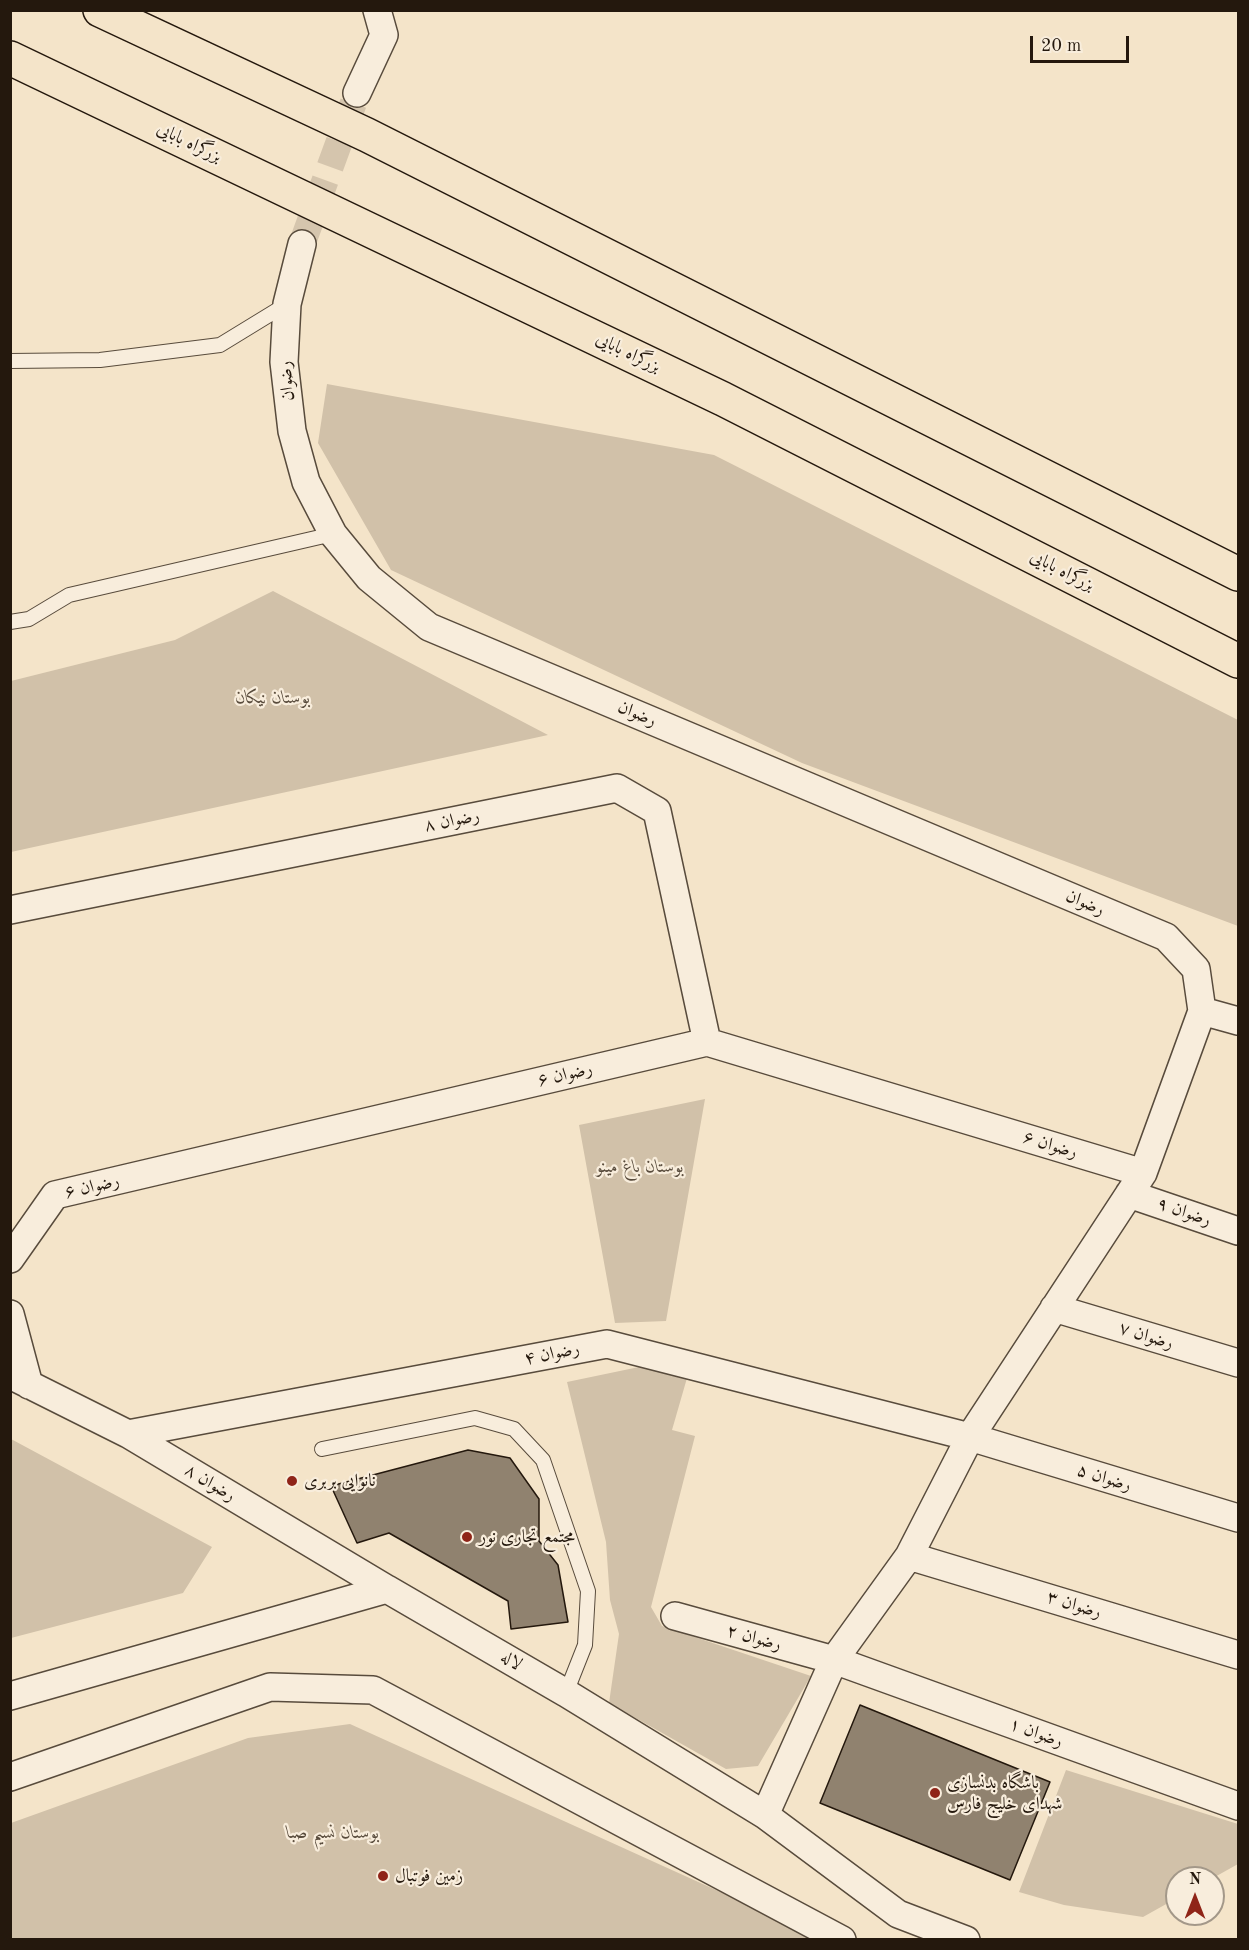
<!DOCTYPE html>
<meta charset="utf-8">
<style>
body{margin:0}
#map{position:relative;width:1249px;height:1950px;overflow:hidden;background:#f4e4c9;font-family:"Old Standard TT",serif}
canvas{display:block}
.frame{position:absolute;inset:0;border:12px solid #24180d;pointer-events:none}
.north{position:absolute;left:1165px;top:1866px;width:60px;height:60px;box-sizing:border-box;background:#f8eddc;border:2px solid #a39889;border-radius:50%;rotate:0deg;font-size:16px;font-weight:700;line-height:24px;text-align:center;color:#24180d}
.north::after{content:'';display:block;margin:auto;width:21px;height:27px;background:#8f2418;clip-path:polygon(50% 0,100% 100%,50% 72%,0 100%)}
.scale{position:absolute;left:1030px;top:36px;width:99px;height:27px;box-sizing:border-box;border:3px solid #24180d;border-top:0;padding-left:8px;font-size:18px;line-height:21px;white-space:nowrap;color:#24180d;-webkit-text-stroke:4px #f8eddc;paint-order:stroke}
</style>
<div id="map">
<canvas width="1249" height="1950"></canvas>
<div class="frame"></div>
<div class="north">N</div>
<div class="scale">20 m</div>
</div>
<script>
const ctx = document.querySelector('canvas').getContext('2d');
ctx.lineJoin = 'round';
function fillPath(path, color) { ctx.fillStyle = color; ctx.fill(path, 'evenodd'); }
function trace(path, color, width, dash) { ctx.strokeStyle = color; ctx.lineWidth = width; ctx.lineCap = dash ? 'butt' : 'round'; ctx.setLineDash(dash || []); ctx.stroke(path); }
function label(font, color, halo, rows, align = 'center') {
  ctx.font = font + ' "Old Standard TT",Amiri,serif'; ctx.lineWidth = 4.5; ctx.setLineDash([]); ctx.textBaseline = 'middle'; ctx.strokeStyle = halo; ctx.fillStyle = color; for (const [text, x, y, turn = 0] of rows) {
    ctx.save(); ctx.translate(x, y); ctx.rotate((+turn || 0) * Math.PI / 180); ctx.textAlign = isNaN(turn) ? turn : align; if (halo) ctx.strokeText(text, 0, 0); ctx.fillText(text, 0, 0); ctx.restore();
  }
}
fillPath(new Path2D(`
 M327 384 714 455 1238 720V926L802 763 391 570 318 443Z
 M273 591 548 735 11 852V681L175 640Z
 M705 1099 666 1321 615 1323 579 1125Z
 M639 1367 687 1378 672 1430 695 1436 651 1607 662 1626 811 1676 758 1766 726 1769 609 1703 619 1634 610 1600 606 1542 567 1382Z
 M11 1439 212 1547 183 1593 11 1638Z
 M350 1724 824 1939 11 1940V1823L248 1738Z
 M1066 1770 1238 1824V1864L1213 1878H1177V1898L1143 1917 1064 1905 1019 1892Z`), '#d1c1a9');
const building = new Path2D(`
 M468 1450 510 1458 539 1499V1541L558 1565 568 1622 511 1629 508 1601 389 1533 357 1543 331 1486Z
 M860 1705 1050 1782 1010 1880 820 1803Z`);
fillPath(building, '#90826f');
trace(building, '#24180d', 1.5);
trace(new Path2D(`
 M302 244 357 93`), '#d5c5ad', 27, [27, 14]);
const lane = new Path2D(`
 M10 361 100 360 220 345 287 304
 M10 622 29 619 69 595 333 534
 M322 1449 475 1418 514 1429 543 1460 588 1591 585 1645 566 1693`);
const street = new Path2D(`
 M357 93 384 35 377 10
 M302 244 287 304 284 362 292 431 306 482 333 534 369 578 429 627 1166 937 1196 969 1202 1011 1143 1173 970 1437 909 1556 834 1660 765 1815
 M10 910 617 788 657 811 707 1042
 M1202 1011 1238 1021
 M1129 1194 1238 1231
 M10 1259 55 1195 707 1042 1143 1173
 M1054 1308 1238 1363
 M10 1314 29 1385
 M10 1375 128 1434 387 1589
 M128 1434 607 1344 970 1437 1238 1518
 M909 1556 1238 1655
 M675 1616 834 1660 1238 1806
 M10 1696 387 1589 566 1693 765 1815 898 1914 966 1940
 M10 1777 270 1687 373 1690 842 1940`);
const highway = new Path2D(`
 M100 10 367 135 1238 574
 M10 58 723 399 1238 661`);
trace(lane, '#584b3c', 16);
trace(street, '#584b3c', 30);
trace(highway, '#24180d', 36);
trace(lane, '#f8eddc', 14);
trace(street, '#f8eddc', 27);
trace(highway, '#f4e4c9', 33);
for (const [x, y, r, color] of [
 [292,1481,6,"#8f2418"],
 [467,1537,6,"#8f2418"],
 [935,1793,6,"#8f2418"],
 [383,1876,6,"#8f2418"]
]) { const dot = new Path2D(); dot.arc(x, y, r, 0, 2 * Math.PI); ctx.fillStyle = color; ctx.fill(dot); trace(dot, '#f8eddc', 2); }
label('18px', '#24180d', '#f8eddc', [
 ["بزرگراه بابایی",189,143,26],
 ["بزرگراه بابایی",628,353,26],
 ["رضوان",287,381,-95],
 ["بزرگراه بابایی",1062,571,27],
 ["رضوان",637,714,23],
 ["رضوان ۸",452,821,-11],
 ["رضوان",1085,903,23],
 ["رضوان ۶",565,1075,-13],
 ["رضوان ۶",1050,1145,17],
 ["رضوان ۶",92,1187,-13],
 ["رضوان ۹",1184,1212,19],
 ["رضوان ۷",1146,1336,17],
 ["رضوان ۴",552,1354,-11],
 ["رضوان ۵",1104,1478,17],
 ["رضوان ۸",210,1483,31],
 ["رضوان ۳",1074,1605,17],
 ["رضوان ۲",754,1638,15],
 ["لاله",511,1661,30],
 ["رضوان ۱",1036,1733,20]
]);
label('italic 18px', '#584b3c', '#f8eddc', [
 ["بوستان نیکان",273,698],
 ["بوستان باغ مینو",640,1167],
 ["بوستان نسیم صبا",333,1833]
]);
label('18px', '#24180d', '#f8eddc', [
 ["نانوایی بربری",304,1481],
 ["مجتمع تجاری نور",479,1537],
 ["باشگاه بدنسازی",947,1783],
 ["شهدای خلیج فارس",947,1804],
 ["زمین فوتبال",395,1876]
], 'left');
</script>
